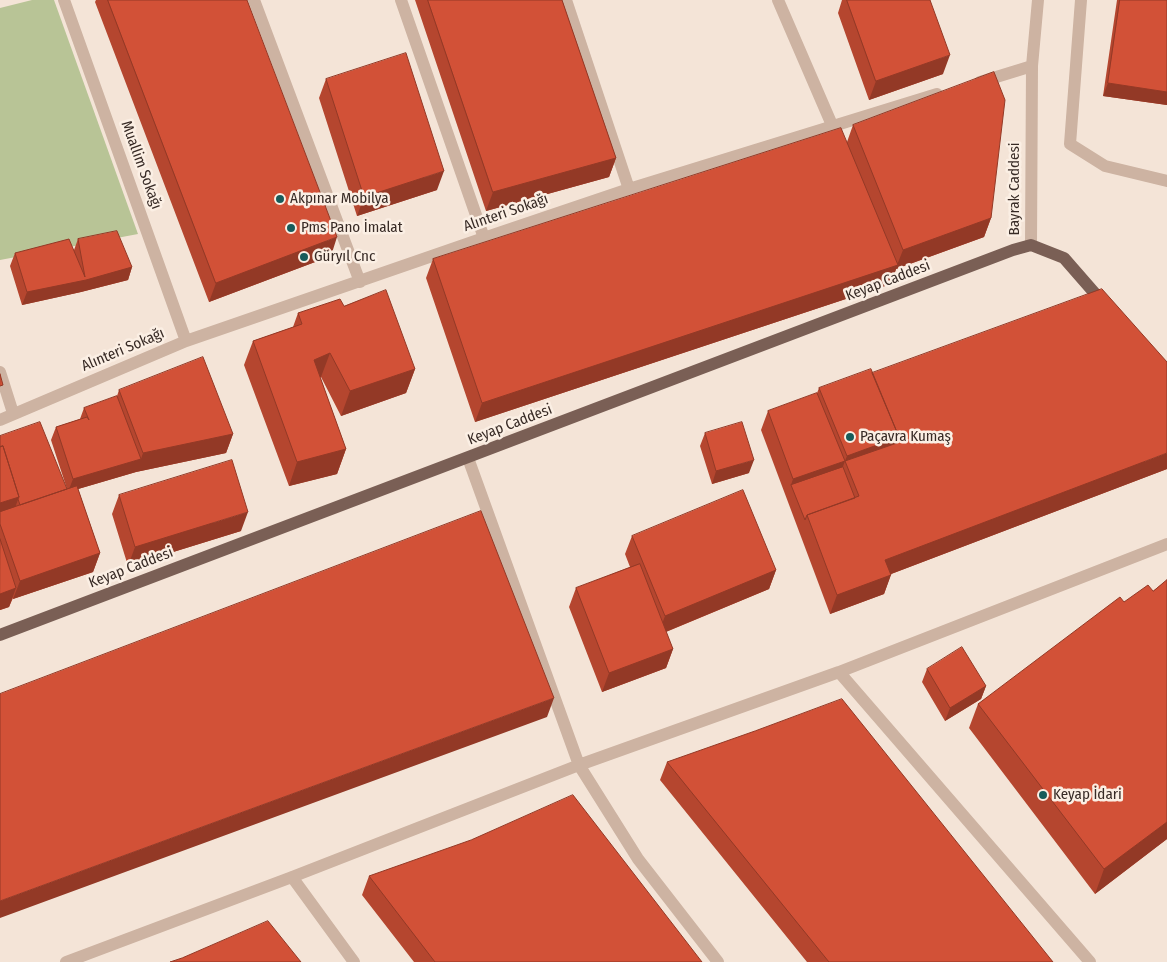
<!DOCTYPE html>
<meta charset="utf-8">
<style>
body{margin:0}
canvas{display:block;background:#f4e4d7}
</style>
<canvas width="1167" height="962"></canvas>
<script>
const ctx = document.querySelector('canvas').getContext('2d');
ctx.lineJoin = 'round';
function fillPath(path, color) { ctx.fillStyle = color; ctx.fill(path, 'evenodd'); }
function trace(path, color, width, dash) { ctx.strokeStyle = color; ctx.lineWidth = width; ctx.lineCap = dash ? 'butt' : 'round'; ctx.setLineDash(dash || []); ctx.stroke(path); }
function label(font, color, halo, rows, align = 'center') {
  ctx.font = font + ' "Fira Sans Condensed",sans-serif'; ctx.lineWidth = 5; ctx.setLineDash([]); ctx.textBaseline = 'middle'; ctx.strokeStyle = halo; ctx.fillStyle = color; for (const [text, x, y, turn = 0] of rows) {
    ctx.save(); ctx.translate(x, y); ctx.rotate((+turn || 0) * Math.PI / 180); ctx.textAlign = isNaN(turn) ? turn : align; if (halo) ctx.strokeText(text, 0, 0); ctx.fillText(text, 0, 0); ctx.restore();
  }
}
fillPath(new Path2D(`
 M32 0H54L138 234 0 260V8Z`), '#b8c496');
trace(new Path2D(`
 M64 0 186 341
 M254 0 360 282
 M401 0 484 238
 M566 0 629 189
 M778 0 832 125
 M1081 0 1070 144 1105 166 1167 181
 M980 82 1032 66
 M1031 245 1032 66 1038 0
 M0 372 13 413
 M0 420 186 341 484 238 629 189 937 94
 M468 458 579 765 638 859 718 962
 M839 672 1090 962
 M292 877 354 962
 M66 962 292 877 579 765 839 672 1167 544`), '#cdb3a2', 12);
trace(new Path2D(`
 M0 635 1013 250 1031 245 1064 258 1105 305`), '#7a5f55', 12);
fillPath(new Path2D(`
 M96 0H247L331 256 209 302 95 2Z
 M415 0H562L616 158 609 177 486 211Z
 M842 0H930L943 74 869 100 838 13Z
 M1117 0H1167V105L1103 96Z
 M326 79 437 190 357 216 319 98Z
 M853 125 991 218 984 237 896 269 891 284 475 422 426 278 433 259 847 142Z
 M78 239 132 267 128 280 81 292 22 305 10 266 15 253 74 250Z
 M344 306 415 369 406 393 341 416 321 377H320L346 449 337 474 289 486 244 365 253 341 293 327 298 313Z
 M872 373 1167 469 891 574 884 594 830 614 761 430 768 411 817 393 819 388Z
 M119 390 233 434 226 453 136 472 78 489 100 553 93 572 13 599V598L9 607 0 610V436L67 489 51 440 56 427 80 419 84 408 117 396Z
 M705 433 749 473 712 484 700 446Z
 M119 495 241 531 128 566 112 514Z
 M632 536 776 570 769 589 666 632 673 649 666 668 602 692 569 607 576 588 630 567 625 554Z
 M1167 580V839L1095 894 969 728 978 704 1124 602 1153 591Z
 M927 669 986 686 981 699 945 721 922 682Z
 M667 762 1053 962H807L660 780Z
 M369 876 702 962H414L362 895Z`), '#b5462f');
fillPath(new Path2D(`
 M950 55 943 74 869 100 876 81Z
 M1108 83 1167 92V105L1103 96Z
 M616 158 609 177 486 211 493 192Z
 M444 171 437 190 357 216 364 197Z
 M991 218 984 237 896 269 891 284 475 422 482 403 897 265 903 250Z
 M337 237 331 256 209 302 216 283Z
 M132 267 128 280 81 292 22 305 27 292Z
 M330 353 321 377 305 384 314 360Z
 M415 369 406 393 341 416 350 391Z
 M233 434 226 453 136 472 68 492 73 479 141 459 143 453Z
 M899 437 890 461H845L838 480 791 485 793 479 845 461 847 456Z
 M346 449 337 474 289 486 297 462Z
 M1167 453V469L878 579 885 560Z
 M754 460 749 473 712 484 716 471Z
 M19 497 12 516 0 520V503Z
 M248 512 241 531 128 566 135 547Z
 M100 553 93 572 13 599 20 581Z
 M776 570 769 589 658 635 665 616Z
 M891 575 884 594 830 614 837 595Z
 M16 588 9 607 0 610V594Z
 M673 649 666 668 602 692 609 673Z
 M986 686 981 699 945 721 950 708Z
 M554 698 547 717 0 918V901Z
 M1167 822V839L1095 894 1104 869Z`), '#933926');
const building = new Path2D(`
 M108 0H247L337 237 216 283Z
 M428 0H562L616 158 493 192Z
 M847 0H930L950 55 876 81Z
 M1120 0H1167V92L1108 83Z
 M406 53 444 171 364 197 326 79Z
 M994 72 1005 100 991 218 903 250 853 125Z
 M841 128 898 265 482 403 433 259Z
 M117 231 132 267 86 280 27 292 15 253 69 239 85 277 78 239Z
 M1102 289 1167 362V453L885 560 891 575 837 595 807 515 859 496 845 461 897 443 899 437 872 373Z
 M386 290 415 369 350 391 330 353 314 360 346 449 297 462 253 341 302 324 298 313 340 299 344 306Z
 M203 357 233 434 143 453 119 390Z
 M871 369 899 437 847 456 819 388Z
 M0 374 3 385 0 386Z
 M817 393 845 461 793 479 768 411Z
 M117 396 141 459 73 479 56 427 87 417 89 420 84 408Z
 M40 422 67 489 20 505 18 499 19 497 3 446 0 447V436Z
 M742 422 754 460 716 471 705 433Z
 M3 446 19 497 0 503V447Z
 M232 460 248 512 135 547 119 495Z
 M843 467 855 498 807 515 805 520 791 485Z
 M77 486 100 553 20 581 0 524V512Z
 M743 490 776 570 665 616 632 536Z
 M481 511 554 698 0 901V694Z
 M0 539 16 588 0 594Z
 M640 564 673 649 609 673 576 588Z
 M1167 580V822L1104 869 978 704 1120 597 1124 602 1148 585 1153 591Z
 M962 647 986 686 950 708 927 669Z
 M842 699 1053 962H829L667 762 755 731Z
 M573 795 702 962H435L369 876 471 840Z
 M268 921 301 962H170L182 958Z`);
fillPath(building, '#d25137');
trace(building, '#933926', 1);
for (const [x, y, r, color] of [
 [280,199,5,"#175c5b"],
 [291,228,5,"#175c5b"],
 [304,257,5,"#175c5b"],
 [850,437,5,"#175c5b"],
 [1043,795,5,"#175c5b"]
]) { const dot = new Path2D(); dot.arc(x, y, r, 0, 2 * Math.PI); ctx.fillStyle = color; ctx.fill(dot); trace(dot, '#fbefe4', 2); }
label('15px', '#372a25', '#fbefe4', [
 ["Muallim Sokağı",141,165,70],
 ["Bayrak Caddesi",1015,189,-90],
 ["Alınteri Sokağı",506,213,-19],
 ["Keyap Caddesi",888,281,-21],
 ["Alınteri Sokağı",123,350,-23],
 ["Keyap Caddesi",510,425,-21],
 ["Keyap Caddesi",131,568,-21]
]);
label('15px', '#372a25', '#fbefe4', [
 ["Akpınar Mobilya",290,199],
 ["Pms Pano İmalat",301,228],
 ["Güryıl Cnc",314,257],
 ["Paçavra Kumaş",860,437],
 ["Keyap İdari",1053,795]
], 'left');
</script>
